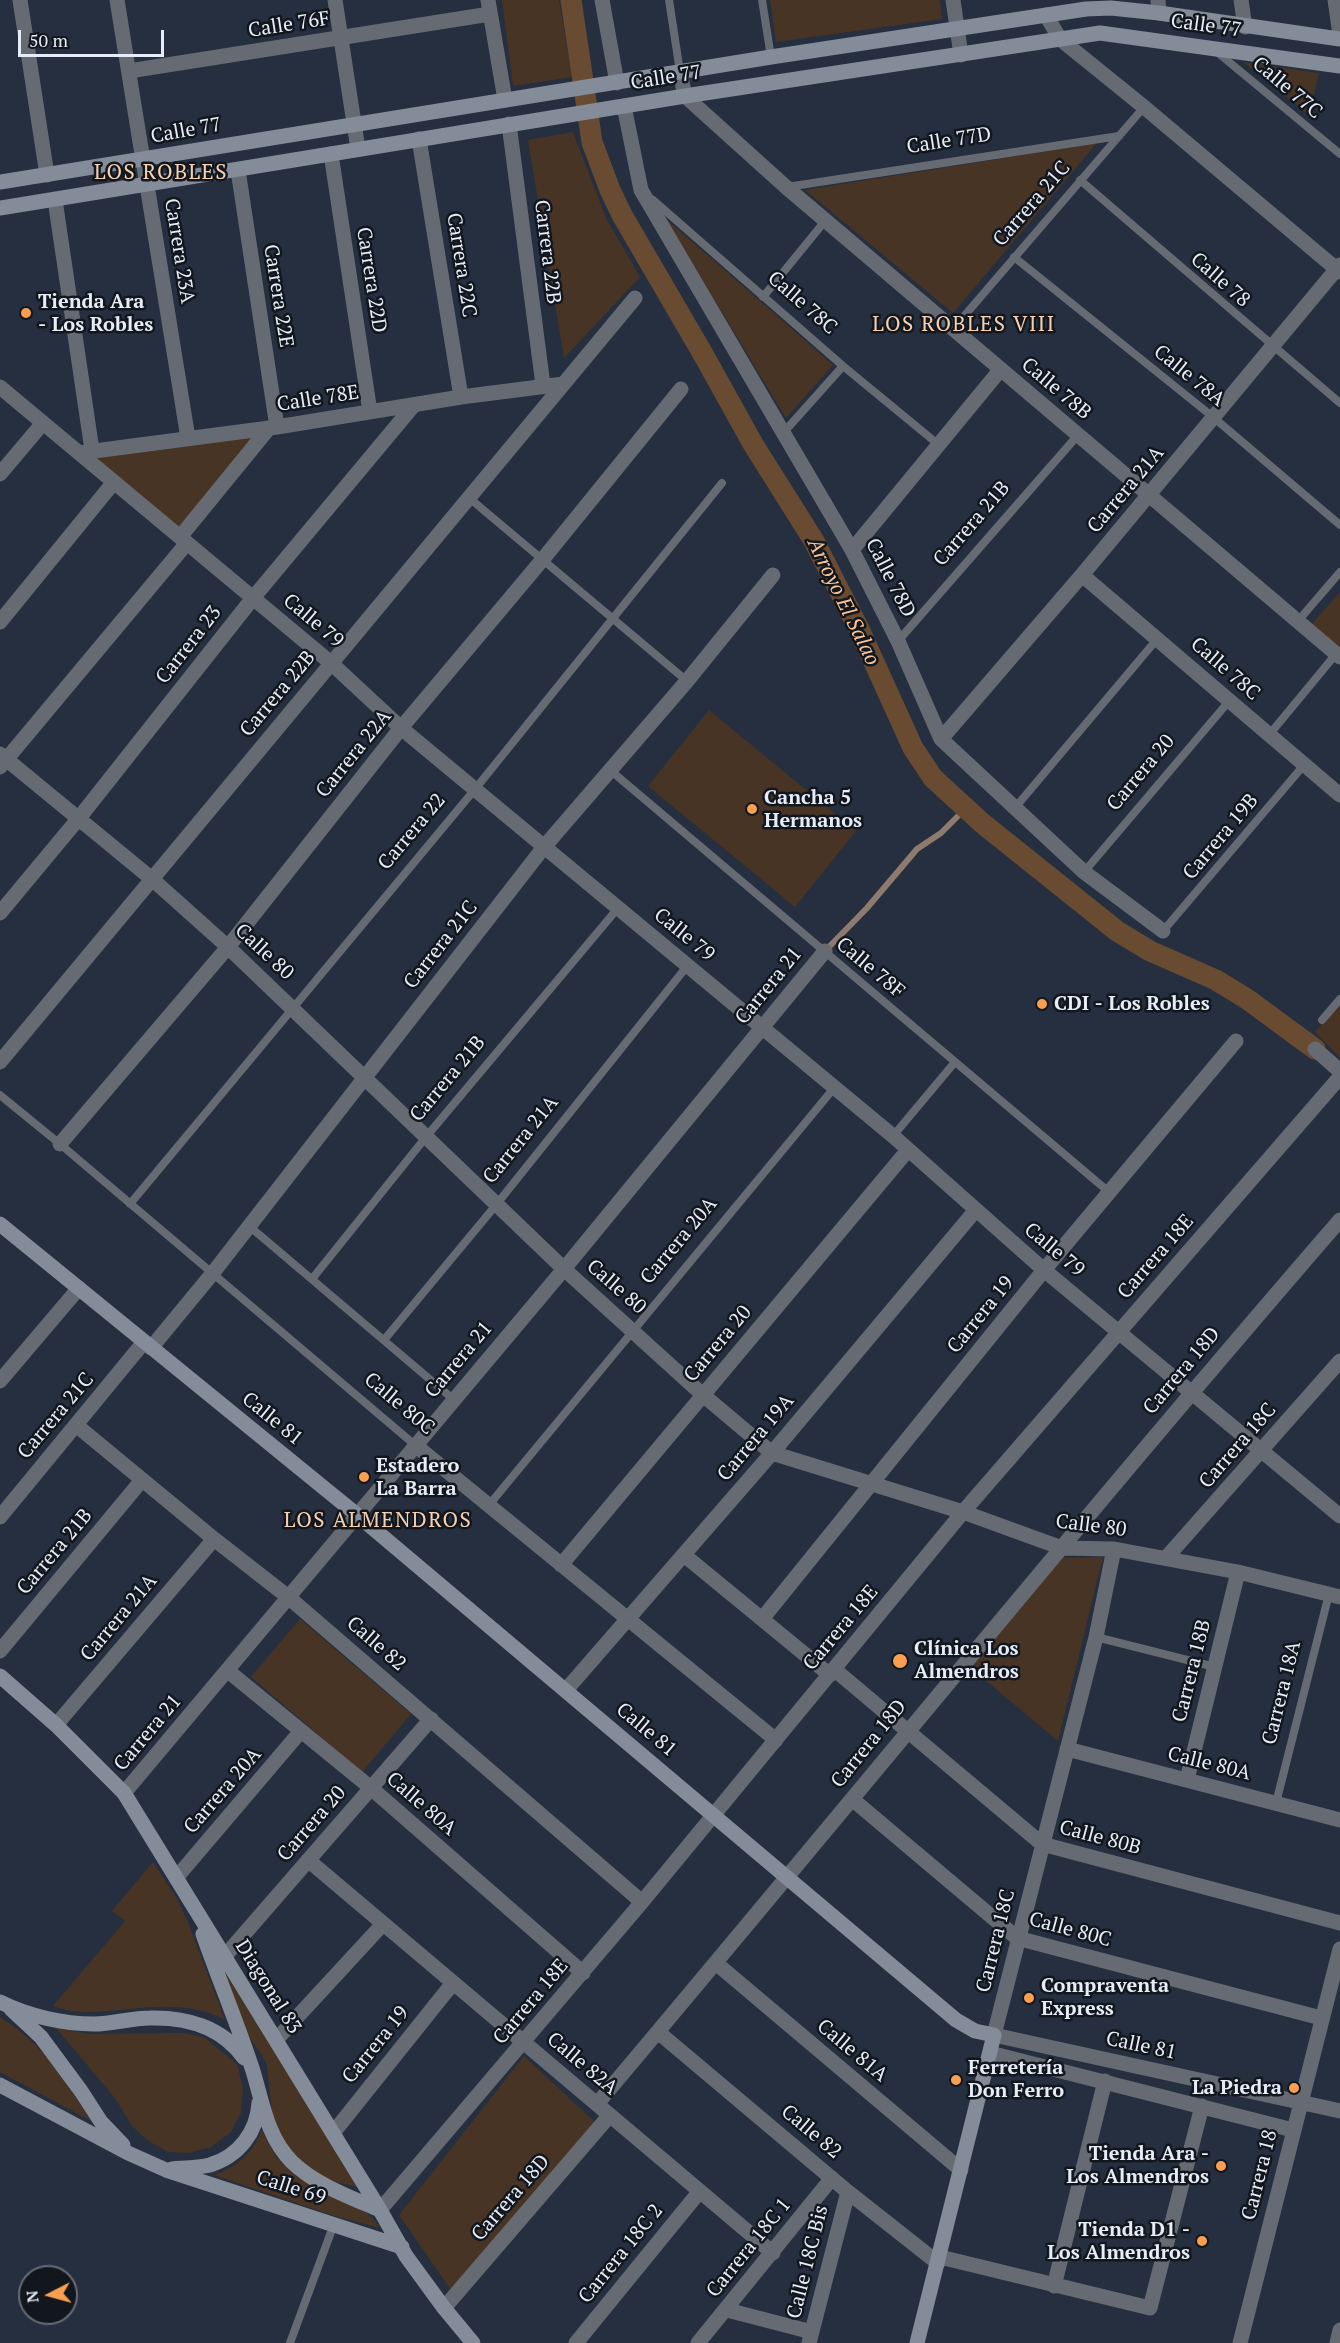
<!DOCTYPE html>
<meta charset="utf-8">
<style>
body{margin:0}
#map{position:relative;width:1340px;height:2343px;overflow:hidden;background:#252f3f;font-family:"PT Serif",serif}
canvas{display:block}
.north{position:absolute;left:18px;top:2265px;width:60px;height:60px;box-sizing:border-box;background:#12171e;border:2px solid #676c75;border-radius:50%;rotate:264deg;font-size:16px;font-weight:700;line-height:24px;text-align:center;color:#e6ecf8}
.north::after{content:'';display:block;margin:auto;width:21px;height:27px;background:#fa9f4f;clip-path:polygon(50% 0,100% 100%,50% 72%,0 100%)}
.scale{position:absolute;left:18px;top:30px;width:146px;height:27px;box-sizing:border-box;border:3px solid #e6ecf8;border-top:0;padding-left:8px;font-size:18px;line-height:21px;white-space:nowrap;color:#e6ecf8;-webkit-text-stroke:4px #12171e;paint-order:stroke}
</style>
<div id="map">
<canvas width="1340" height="2343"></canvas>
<div class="north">N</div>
<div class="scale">50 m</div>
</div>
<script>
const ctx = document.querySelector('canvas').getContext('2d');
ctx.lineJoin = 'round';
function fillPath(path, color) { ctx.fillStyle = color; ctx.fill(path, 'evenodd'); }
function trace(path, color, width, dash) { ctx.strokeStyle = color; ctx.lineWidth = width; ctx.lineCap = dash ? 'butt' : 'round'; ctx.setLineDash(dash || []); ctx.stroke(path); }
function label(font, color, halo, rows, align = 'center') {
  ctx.font = font + ' "PT Serif",serif'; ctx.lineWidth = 5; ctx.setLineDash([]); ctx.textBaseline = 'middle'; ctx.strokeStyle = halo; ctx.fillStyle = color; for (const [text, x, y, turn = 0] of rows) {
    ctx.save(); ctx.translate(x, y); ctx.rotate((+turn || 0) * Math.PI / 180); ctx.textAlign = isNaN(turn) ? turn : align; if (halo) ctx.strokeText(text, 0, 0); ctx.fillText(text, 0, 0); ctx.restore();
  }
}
fillPath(new Path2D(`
 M502 0H559L572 77 513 86Z
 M770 0H940L942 19 776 42Z
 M1243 62 1319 73 1309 115Z
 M573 132 606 218 640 277 564 358 528 140Z
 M1097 143 953 313 805 190Z
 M665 218 833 365 786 418Z
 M255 434 179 531 93 455Z
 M1340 592V649L1312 624Z
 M709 710 856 831 795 907 648 786Z
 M1340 1004V1058L1315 1032Z
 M1103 1557 1058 1741 971 1668 1062 1558Z
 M300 1619 411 1714 362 1772 251 1677Z
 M153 1862 177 1899 188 1922 225 2020C180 1996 132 2012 84 2012 74 2012 63 2009 53 2006L125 1921 112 1911Z
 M219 1963 359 2187 330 2181 297 2159 273 2124 267 2065 260 2052 247 2035Z
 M0 2017C45 2046 63 2077 91 2121L0 2072Z
 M56 2028 90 2034 182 2033 204 2037 237 2064 243 2088 241 2113 231 2132 211 2147 189 2153 168 2152 147 2140 132 2126 115 2098Z
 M524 2056 596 2123 451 2290 399 2215Z
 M262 2130C268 2140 273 2155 281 2162 312 2188 357 2193 380 2228L331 2215 214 2175C238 2166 252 2154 262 2130Z`), '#483425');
trace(new Path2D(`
 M825 951 867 908 917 849 941 833 958 816`), '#8e7b6d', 6);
trace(new Path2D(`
 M571 0 592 142 610 190 622 215 703 354 753 444 814 541 859 629 913 748 933 778 982 823 1117 931 1150 951 1216 980 1247 999 1315 1049`), '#694b32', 21);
trace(new Path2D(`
 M669 0 680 72
 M762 0 771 57
 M1217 52 1340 154
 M1080 180 1340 403
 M787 187 1119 136
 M653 200 843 366 939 445
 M1014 257 1213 417 1340 525
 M763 297 825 221
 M953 329 1144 107
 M784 432 843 366
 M468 497 687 681
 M1298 621 1340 572
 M898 641 1078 435
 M1269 735 1336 654
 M610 770 1109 1192
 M1014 809 1158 638
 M1084 872 1230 700
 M1163 931 1304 765
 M1322 1020 1340 999
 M0 1095 60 1144 415 1445
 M893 1136 955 1062
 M130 1204 476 788 722 483
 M249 1226 453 1399
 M312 1279 426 1137 618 908
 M384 1340 496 1205 688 965
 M489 1505 834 1088
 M1096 1637 1215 1667
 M1276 1803 1329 1594
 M290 2343 334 2224`), '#666b73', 8);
trace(new Path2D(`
 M20 0 47 175
 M117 0 188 438
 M335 0 358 149
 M488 0 505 100
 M602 0 617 83
 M953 0 961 55
 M1158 0 1159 13
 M1241 0 1245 27
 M1335 0 1340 35
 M1046 15 1060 39 1144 107 1340 272
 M129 71 490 14
 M680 72 685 96 786 187 1340 657
 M624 106 641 190 852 550 898 641 941 739 1084 872 1163 931
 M509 124 543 385
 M419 139 461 397
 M331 154 370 412
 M238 170 277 427
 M55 200 92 450
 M0 387 331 663 401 728 893 1136 1044 1270 1340 1516
 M79 453 277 427 461 397 563 384
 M0 474 43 423
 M180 537 269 428
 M852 550 1001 369
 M1082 575 1340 795
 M0 622 114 482
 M941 739 1082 575 1340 265
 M0 754 152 879 228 947 564 1269 703 1395 772 1453 963 1512 1062 1548 1114 1549 1238 1572 1340 1597
 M0 767 187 543
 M0 913 79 818 253 598 414 405
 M1315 1049 1340 1071
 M0 1062 635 298
 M60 1144 228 947 401 728 543 559 681 389
 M151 1348 212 1274 544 847 687 681 773 575
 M0 1381 79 1288
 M76 1425 214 1539 287 1596 642 1902
 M415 1445 776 1740
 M0 1517 144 1342
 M1114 1549 1096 1637 994 2035 1340 2111
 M684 1555 830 1675
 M1166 1558 1340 1361
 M561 1565 908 1150
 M762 1619 1044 1270 1236 1041
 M0 1651 142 1480
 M835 1670 1042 1844 1340 1923
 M228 1671 371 1788 583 1973
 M566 1690 772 1453 975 1211
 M56 1725 214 1539
 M1067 1749 1340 1820
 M1187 1780 1238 1572
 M124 1793 564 1269 825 951
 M852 1799 1017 1938 1321 2018
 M308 1860 773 2253
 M176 1878 301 1731
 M225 1956 431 1719
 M717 1964 961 2170
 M658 2032 848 2192 938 2263
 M276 2040 383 1924
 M990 2053 1293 2130
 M597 2104C845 1810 1088 1511 1340 1220
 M333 2133 453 1983
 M380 2210 642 1902 963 1512 1340 1077
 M940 2257 1150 2308 1202 2106
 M1054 2286 1105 2081
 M444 2308 610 2115
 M727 2310 812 2332
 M576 2343 700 2191
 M698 2343 832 2178
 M809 2343 848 2192
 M1240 2343 1340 1949
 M1337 2343 1340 2330`), '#666b73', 15);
trace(new Path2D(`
 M0 182 771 57 1086 9 1111 8 1159 13 1340 39
 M0 208 685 96 1100 33 1340 66
 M0 1224 356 1514 956 2020 975 2031 994 2035 917 2343
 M0 1676 56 1725 124 1793 380 2210 406 2256 444 2308 473 2343
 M203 1934C219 1980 238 2025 253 2071 263 2104 267 2137 292 2162 316 2185 350 2197 380 2210
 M0 2002C28 2016 63 2024 94 2024 113 2024 131 2018 150 2018 186 2017 222 2027 244 2058
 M11 2009 41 2037 81 2091 101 2122 123 2145
 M0 2085 128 2153 166 2170 402 2247
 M172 2169C184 2168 198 2168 210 2165 239 2156 257 2132 259 2103`), '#848c9a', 15);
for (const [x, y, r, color] of [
 [26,313,6,"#fa9f4f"],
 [752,809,6,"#fa9f4f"],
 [1042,1004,6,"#fa9f4f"],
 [364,1477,6,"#fa9f4f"],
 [900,1661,8,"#fa9f4f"],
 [1029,1998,6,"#fa9f4f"],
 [956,2080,6,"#fa9f4f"],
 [1294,2088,6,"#fa9f4f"],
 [1221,2166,6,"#fa9f4f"],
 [1202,2241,6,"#fa9f4f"]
]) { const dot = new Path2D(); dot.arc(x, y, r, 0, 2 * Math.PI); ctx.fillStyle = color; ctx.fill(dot); trace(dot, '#12171e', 2); }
label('20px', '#e6ecf8', '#12171e', [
 ["Calle 76F",289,25,-9],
 ["Calle 77",1206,26,8],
 ["Calle 77",666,78,-9],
 ["Calle 77C",1287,88,40],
 ["Calle 77",186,131,-10],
 ["Calle 77D",949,141,-9],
 ["Carrera 21C",1032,204,-49],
 ["Carrera 23A",179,251,81],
 ["Carrera 22B",547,252,83],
 ["Carrera 22C",461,265,81],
 ["Carrera 22D",371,280,81],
 ["Calle 78",1220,280,41],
 ["Carrera 22E",278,296,81],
 ["Calle 78C",802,303,41],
 ["Calle 78A",1189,376,39],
 ["Calle 78B",1056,389,40],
 ["Calle 78E",318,399,-9],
 ["Carrera 21A",1126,490,-50],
 ["Carrera 21B",972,524,-49],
 ["Calle 78D",890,578,63],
 ["Calle 79",313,621,40],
 ["Carrera 23",189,645,-52],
 ["Calle 78C",1225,669,41],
 ["Carrera 22B",278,694,-50],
 ["Carrera 22A",354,754,-51],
 ["Carrera 20",1141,773,-50],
 ["Carrera 22",412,832,-50],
 ["Carrera 19B",1221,837,-50],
 ["Calle 79",684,935,39],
 ["Carrera 21C",441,945,-52],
 ["Calle 80",264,952,43],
 ["Calle 78F",870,968,40],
 ["Carrera 21",769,986,-51],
 ["Carrera 21B",448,1079,-50],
 ["Carrera 21A",521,1140,-51],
 ["Carrera 20A",679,1241,-50],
 ["Calle 79",1054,1250,40],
 ["Carrera 18E",1156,1257,-49],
 ["Calle 80",616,1287,41],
 ["Carrera 19",981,1315,-51],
 ["Carrera 20",718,1344,-50],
 ["Carrera 21",459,1360,-50],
 ["Carrera 18D",1182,1371,-50],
 ["Calle 80C",399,1404,40],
 ["Carrera 21C",56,1416,-50],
 ["Calle 81",272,1419,39],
 ["Carrera 19A",756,1438,-50],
 ["Carrera 18C",1238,1446,-49],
 ["Calle 80",1091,1526,7],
 ["Carrera 21B",55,1552,-50],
 ["Carrera 21A",119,1618,-50],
 ["Carrera 18E",841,1628,-50],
 ["Calle 82",376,1644,41],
 ["Carrera 18B",1192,1671,-76],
 ["Carrera 18A",1282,1693,-76],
 ["Calle 81",646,1730,40],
 ["Carrera 21",148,1733,-50],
 ["Carrera 18D",869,1744,-51],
 ["Calle 80A",1209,1764,14],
 ["Carrera 20A",223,1791,-49],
 ["Calle 80A",421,1804,41],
 ["Carrera 20",312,1824,-49],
 ["Calle 80B",1100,1838,15],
 ["Calle 80C",1070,1930,15],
 ["Carrera 18C",996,1941,-76],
 ["Diagonal 83",268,1987,58],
 ["Carrera 18E",531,2002,-50],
 ["Carrera 19",376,2045,-51],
 ["Calle 81",1141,2046,12],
 ["Calle 81A",852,2051,40],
 ["Calle 82A",582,2064,40],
 ["Calle 82",811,2132,40],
 ["Carrera 18",1260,2175,-76],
 ["Calle 69",291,2188,18],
 ["Carrera 18D",511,2198,-49],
 ["Carrera 18C 1",749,2248,-51],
 ["Carrera 18C 2",621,2254,-51],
 ["Calle 18C Bis",808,2262,-76]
]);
label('bold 20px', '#e6ecf8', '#12171e', [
 ["Tienda Ara",38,302],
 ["- Los Robles",38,325],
 ["Cancha 5",764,798],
 ["Hermanos",764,821],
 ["CDI - Los Robles",1054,1004],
 ["Estadero",376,1466],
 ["La Barra",376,1489],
 ["Clínica Los",914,1649],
 ["Almendros",914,1672],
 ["Compraventa",1041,1986],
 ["Express",1041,2009],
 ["Ferretería",968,2068],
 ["Don Ferro",968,2091],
 ["La Piedra",1282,2088,"right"],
 ["Tienda Ara -",1209,2154,"right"],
 ["Los Almendros",1209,2177,"right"],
 ["Tienda D1 -",1190,2230,"right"],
 ["Los Almendros",1190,2253,"right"]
], 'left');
ctx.letterSpacing = '1.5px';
label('21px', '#f7d0b2', '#12171e', [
 ["LOS ROBLES",161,173],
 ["LOS ROBLES VIII",964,325],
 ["LOS ALMENDROS",378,1521]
]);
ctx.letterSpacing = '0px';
label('italic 21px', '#fac297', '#12171e', [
 ["Arroyo El Salao",843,602,64]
]);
</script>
